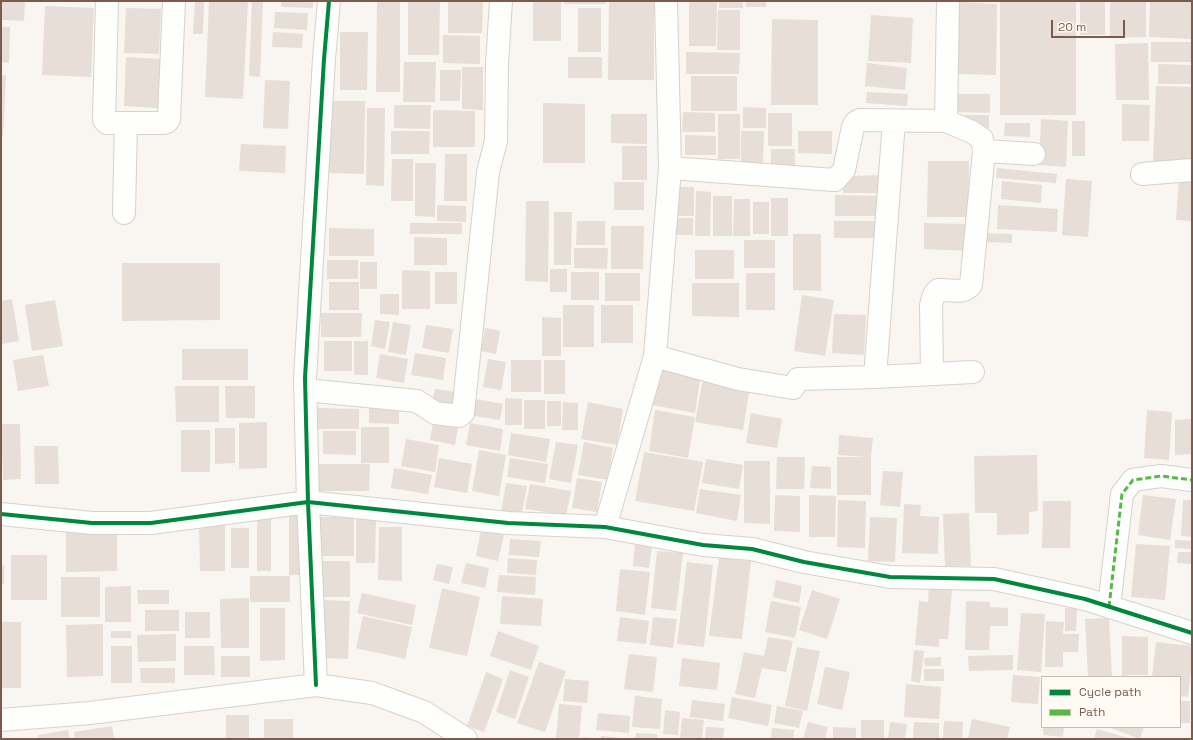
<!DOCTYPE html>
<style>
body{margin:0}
#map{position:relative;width:1193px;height:740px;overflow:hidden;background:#f9f5f0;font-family:"Space Grotesk",sans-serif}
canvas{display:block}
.frame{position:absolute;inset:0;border:2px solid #7a5c4d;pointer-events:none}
.legend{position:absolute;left:1041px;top:676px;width:140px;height:52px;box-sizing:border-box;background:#fffaf3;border:1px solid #cabbb1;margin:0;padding:5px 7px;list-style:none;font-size:12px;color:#7a5c4d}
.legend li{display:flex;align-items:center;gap:8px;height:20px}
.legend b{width:20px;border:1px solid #cabbb1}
.scale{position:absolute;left:1051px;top:20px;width:74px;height:18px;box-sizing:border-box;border:2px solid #7a5c4d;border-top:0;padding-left:5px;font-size:12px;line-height:14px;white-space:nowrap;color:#7a5c4d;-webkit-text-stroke:3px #fffaf3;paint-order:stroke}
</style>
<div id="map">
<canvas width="1193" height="740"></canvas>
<div class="frame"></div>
<ul class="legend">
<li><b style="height:5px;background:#00873e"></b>Cycle path</li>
<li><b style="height:5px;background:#58b947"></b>Path</li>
</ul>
<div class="scale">20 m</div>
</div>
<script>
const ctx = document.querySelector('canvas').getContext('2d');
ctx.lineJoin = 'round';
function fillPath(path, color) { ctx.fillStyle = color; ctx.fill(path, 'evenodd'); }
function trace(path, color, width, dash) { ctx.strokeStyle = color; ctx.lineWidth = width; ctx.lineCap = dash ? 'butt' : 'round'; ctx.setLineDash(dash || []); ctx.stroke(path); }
fillPath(new Path2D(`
 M1 1H25L24 21 1 20Z
 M195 1H204L203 34H193Z
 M209 1H248L243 99 205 97Z
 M252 1H263L260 77 249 76Z
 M281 1H313V8L281 7Z
 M377 1H400V92H376Z
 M408 1H440L439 55H408Z
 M448 1H483L482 33H448Z
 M533 1H561V41H533Z
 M564 1H606V4H564Z
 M609 1H654V80H608Z
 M689 1H717L716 46H689Z
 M719 1H743V8H719Z
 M746 1H766V7H746Z
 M1000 1H1076V115H1000Z
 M1080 1H1105V35H1080Z
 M1110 1H1146V37L1110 38Z
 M1150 1H1192V39L1149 37Z
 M959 2 997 4 996 75 957 74Z
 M45 6 94 8 91 77 42 75Z
 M126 8 161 9 159 54 124 53Z
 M578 8H601V52H578Z
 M718 10H740V50H717Z
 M275 12 308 13 307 30 274 28Z
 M871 15 913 18 911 63 868 61Z
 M772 19 818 20V105H771Z
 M1 27H10L9 63 1 62Z
 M273 32 303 34 302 48 272 47Z
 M340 32H368L367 90H340Z
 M443 35 480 36V64L443 63Z
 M1151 42H1192V62H1151Z
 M1148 43 1149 100H1116L1115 44Z
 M686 52 740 53 739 74H686Z
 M126 57 160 59 158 108 124 106Z
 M568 57H602V78H568Z
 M404 62H436L435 102H403Z
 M867 63 907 68 905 90 865 86Z
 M1158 64 1192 65V84H1158Z
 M462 67H483V110L462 109Z
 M440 70H461L460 101H440Z
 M1 75H6L3 137H1Z
 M691 76H737V111H691Z
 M265 80 290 81 288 129 263 128Z
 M1156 86 1192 87V165L1153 163Z
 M867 92 908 94 907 106 866 103Z
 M958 94H990V113L958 112Z
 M329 101H365L364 174 329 173Z
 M543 103 585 104V163H543Z
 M1122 104 1150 105 1149 141H1122Z
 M394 105H431L430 129 394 128Z
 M743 107 766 108V128H743Z
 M367 108H385L384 186 366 185Z
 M433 110 475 111V147H433Z
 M683 112 715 113V132H682Z
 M768 113H792V146H768Z
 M611 114H647V144L611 143Z
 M718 114H740V159H718Z
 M964 115H989V128H964Z
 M1041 119 1068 121 1066 167 1039 165Z
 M1072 121H1085V156H1072Z
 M1005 123H1030V137L1004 136Z
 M391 131H430L429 154H391Z
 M741 131H764L763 165H741Z
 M798 131H832V154L798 153Z
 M685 135 716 136V155H685Z
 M241 144 286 146 285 173 239 171Z
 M622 146H647V180H622Z
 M771 149H795V173H771Z
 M445 154H467V201H444Z
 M392 159H413V201H391Z
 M928 161H969L968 217H927Z
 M415 163H436L435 217 415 216Z
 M997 168 1057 174 1056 183 996 178Z
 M885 175 884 193H843V183L849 176Z
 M1066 179 1092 181 1088 237 1062 235Z
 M1179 179 1192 180V221L1176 220Z
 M1002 181 1042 185 1041 203 1001 199Z
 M614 182H644V210H614Z
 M674 187H694V216H673Z
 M696 191 711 192 710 236H695Z
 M835 195 882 196V216H835Z
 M713 196H732V236H713Z
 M771 198H788V236H771Z
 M734 199H750V236H733Z
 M526 201H549L548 282 525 281Z
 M753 202H769V234H753Z
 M437 205 466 206V222L437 221Z
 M998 205 1058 209 1057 232 997 229Z
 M554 212H572L571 265H554Z
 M670 218H693V235H670Z
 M577 221H605V245H576Z
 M834 221H879V238H834Z
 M410 223H462V234H410Z
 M924 223 968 224V251L924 249Z
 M611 226H644L643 269H611Z
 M329 228 374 229V256H329Z
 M983 233 1012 234V243L982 242Z
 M793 234H821V291L793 290Z
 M414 237 447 238V265H414Z
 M744 240H775V268H744Z
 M574 248H608L607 269 574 268Z
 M695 250H734V279H695Z
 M327 260H358V279H327Z
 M360 262H377V289H360Z
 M122 263H220V320L122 321Z
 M550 269H567V292H550Z
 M402 270 430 271V309H402Z
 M435 272H457V304H435Z
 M571 272H599V300H571Z
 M605 273H640V301H605Z
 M746 273H775V310H746Z
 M329 282H359V310H329Z
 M692 283H739V317L692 316Z
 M380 294H399V315L380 314Z
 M802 295 834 300 825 356 794 351Z
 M12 299 19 341 1 344V301Z
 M55 300 63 346 32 351 25 305Z
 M563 305H594V347H563Z
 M601 305H633V343H601Z
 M321 313H362L361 337H321Z
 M834 314 866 315 864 355 832 353Z
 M542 317 561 318V356H542Z
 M375 320 390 322 385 349 371 346Z
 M393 322 411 325 406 355 388 352Z
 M426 325 453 329 449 353 422 348Z
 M485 328 500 331 496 354 481 351Z
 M324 341H352V371H324Z
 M354 341H368V375H354Z
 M182 349H248V380H182Z
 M415 353 446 358 443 380 411 375Z
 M380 354 408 359 404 383 376 378Z
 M43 355 49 386 18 391 13 360Z
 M488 359 506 362 501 390 483 387Z
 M511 360H541V392H511Z
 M544 360H565V394H544Z
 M659 366 701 374 695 413 652 405Z
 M703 379 750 387 743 430 695 422Z
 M175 386H219V422H176Z
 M225 386H255V418H226Z
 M435 389 456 392 453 406 432 402Z
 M470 398 503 404 500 420 467 415Z
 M505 398 522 399V425H505Z
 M524 400H545V429H524Z
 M547 401H561V426H547Z
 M563 402 578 403V430H562Z
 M588 402 623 409 617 445 581 439Z
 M369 404H399V424L369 423Z
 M318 408 359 409V429H318Z
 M655 410 695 417 688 458 649 451Z
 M1147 410 1172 412 1169 460 1144 458Z
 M751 413 782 419 777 448 746 443Z
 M434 417 459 421 455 445 430 440Z
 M1192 419V454L1175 455V420Z
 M267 422V468L239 469V423Z
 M470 423 503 429 500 451 466 445Z
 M1 424H20L21 479 3 480Z
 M361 427H389V463H361Z
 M215 428H235V463L215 464Z
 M181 430H210V472H181Z
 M323 431H356V455L323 454Z
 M511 433 550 439 546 462 508 455Z
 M839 435 873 438 871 457V495H837V457H867L838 455Z
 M406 439 439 445 435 472 401 466Z
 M556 442 578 445 571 483 549 479Z
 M584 442 613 448 608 480 578 475Z
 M34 446H58L59 484H35Z
 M479 450 506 455 499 496 472 491Z
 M644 452 703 462 694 511 635 501Z
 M1037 455 1038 511 1029 512V534L997 535V513H975L974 456Z
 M777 457H805L804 489H776Z
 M439 458 472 464 467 493 434 487Z
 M510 458 548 464 545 483 507 477Z
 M706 459 743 465 739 489 702 483Z
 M744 461H770V524L744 523Z
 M319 464H370L369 491H319Z
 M812 466 831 467V489L810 488Z
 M394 468 432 475 428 494 391 488Z
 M883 471 903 472 900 507 880 505Z
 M577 478 602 482 597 512 572 508Z
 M506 483 527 486 521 517 501 513Z
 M530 484 571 491 566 515 525 509Z
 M700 489 741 495 737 521 696 513Z
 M775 495 800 496V532L774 531Z
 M809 495 836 496 835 537H809Z
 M1143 495 1176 499 1170 540 1138 535Z
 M838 500 866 501 865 548 837 547Z
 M1183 500H1192V537L1181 536Z
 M1043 501H1071L1070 548H1042Z
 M904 504 921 505 920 516 939 517 938 554 902 553Z
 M289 510H303V575H289Z
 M969 513 971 566 945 567 943 514Z
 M356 515H376L375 563H356Z
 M257 517H271V571H257Z
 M318 517H354V556H318Z
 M870 517 897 518 895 562 868 561Z
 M199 523H225V571H200Z
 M379 527H402V581L378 580Z
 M231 528H249V568H231Z
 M481 530 504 535 498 561 476 556Z
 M66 531H117V571L66 572Z
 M510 539 541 541 539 557 509 555Z
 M1175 540 1192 541V549L1175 548Z
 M635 544 652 546 649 568 633 566Z
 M1136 544 1170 546 1165 600 1131 597Z
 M657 551 683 553 676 611 651 608Z
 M1178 552H1192V564L1177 563Z
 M11 555H47V600H11Z
 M719 557 751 561 742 639 709 636Z
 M508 558 537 560 536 575 507 573Z
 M320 561H350V597H320Z
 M687 562 713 565 704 647 677 644Z
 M466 563 489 568 485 588 461 583Z
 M437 564 453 567 449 584 433 580Z
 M1 565H4V584H1Z
 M620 569 650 572 645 615 616 611Z
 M499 575 536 577 535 595 497 592Z
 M250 576H290V602H250Z
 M61 577H100V617H61Z
 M776 580 802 586 799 603 773 597Z
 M131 586V622H105V587Z
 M929 586 952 588 948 639H939V647L915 645 919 601 928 602Z
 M442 588 480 597 467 656 429 648Z
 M137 590H169V604H138Z
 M812 590 840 599 827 639 799 630Z
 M362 593 416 605 412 625 357 613Z
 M502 596 543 599 541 626 500 624Z
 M249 598V648H221L220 599Z
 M321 600 350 601 348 659 320 658Z
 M771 601 801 607 795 638 765 632Z
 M966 601 990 602V607L1008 608V626H990L989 650H965Z
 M260 608H285V660L260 661Z
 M1065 608H1077L1076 631H1065Z
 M145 610H179V631H145Z
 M185 612H210V638H185Z
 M1021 613 1045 614 1041 672 1017 670Z
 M363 616 412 627 405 659 356 648Z
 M620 617 649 621 646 644 617 641Z
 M653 617 677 619 673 648 650 645Z
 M1109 618 1112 677H1088L1085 619Z
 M1046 621 1064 622 1063 634H1079L1078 652H1063V667H1045Z
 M1 622H21V688H1Z
 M103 624V676L67 677 66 625Z
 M111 631H131V638H111Z
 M498 631 539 646 531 670 490 656Z
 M176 634V661L138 662 137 635Z
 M1122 636 1148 637V675H1122Z
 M768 637 793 641 786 672 762 668 755 698 735 694 744 652 764 656Z
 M1156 642 1192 646V661L1188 697 1180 696V677H1152Z
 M111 646H132V683H111Z
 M184 646H214L215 675H184Z
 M797 647 820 651 807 711 785 706Z
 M914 650 924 651 920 683 911 681Z
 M629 654 657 657 653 692 624 689Z
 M1013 655V670L969 671 968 656Z
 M221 656H250V677H221Z
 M941 657V666H925L924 658Z
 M682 658 720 663 717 690 679 686Z
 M539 662 566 671 545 732 517 723Z
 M825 667 850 672 842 710 817 704Z
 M140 668H175V683H141Z
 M924 669H944V681H924Z
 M510 670 529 677 515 719 496 712Z
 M486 672 503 679 484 732 467 726Z
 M1013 675 1040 677 1038 704 1011 702Z
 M1122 675 1131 676V677H1121Z
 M565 679 589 681 587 703 563 701Z
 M906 684 941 687 939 719 904 717Z
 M635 696 662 699 660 729 632 727Z
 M732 697 772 705 768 726 728 718Z
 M692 700 725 704 723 721 690 717Z
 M1180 701H1190V723H1180Z
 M559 704 582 706 579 739H556Z
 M777 706 803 711 799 728 774 723Z
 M665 710 680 712 678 735 663 734Z
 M598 713 630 716 629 733 596 730Z
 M226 715H249V739H226Z
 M682 718 704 720 702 739H680Z
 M264 719H293V739H264Z
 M972 719 1010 727 1007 739H968Z
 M861 720H884V739H861Z
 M944 721 963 722 962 739H943Z
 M808 722 828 727 825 739H803Z
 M890 722 907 724 905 739H888Z
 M914 722 939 723V739H913Z
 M112 726 114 739H75L74 732Z
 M706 727 724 728 723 739H705Z
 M833 727 856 728V739H833Z
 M1043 727H1064L1063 737 1043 735Z
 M1108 727H1144L1140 739Z
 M772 728 794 730 793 739H771Z
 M1097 729 1131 739H1094Z
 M68 730 70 739H38V735Z
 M636 733 657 734V739H635Z
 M601 736 622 738V739H601Z
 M582 737 594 738V739H581Z`), '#e6ded7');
const minor = new Path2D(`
 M107 1 104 120 107 123H163L167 122 169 119 174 1
 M946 121 948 1
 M984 151 1034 154
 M670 168 835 180 844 170 853 127 856 122 860 120 946 121 972 132 982 139 984 151 971 285C963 295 950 289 938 290 933 294 932 300 931 306L932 374
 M1142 174 1192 170
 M124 213 126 123
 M655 356 738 379 793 388 798 379 875 377 894 121
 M875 377 973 372
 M305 390 417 401 435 413 459 416 463 413 488 172 496 141 497 64 501 1
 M1 514 92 523H151L308 502 508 523 605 527 703 545 752 549 804 562 890 577 994 579 1085 599 1192 633
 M605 527 655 356 670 168 666 1
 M1109 607 1122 494 1133 480 1161 476 1192 480
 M316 685 308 502 305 378 324 59 329 1
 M1 720 90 713 316 685 372 693 424 712 466 739`);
trace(minor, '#d7d1cb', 24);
trace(minor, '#fefefd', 22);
trace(new Path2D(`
 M1109 607 1122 494 1133 480 1161 476 1192 480`), '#58b947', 3, [6, 3]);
trace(new Path2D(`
 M1 514 92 523H151L308 502 508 523 605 527 703 545 752 549 804 562 890 577 994 579 1085 599 1192 633
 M316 685 308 502 305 378 324 59 329 1`), '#00873e', 4);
</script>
